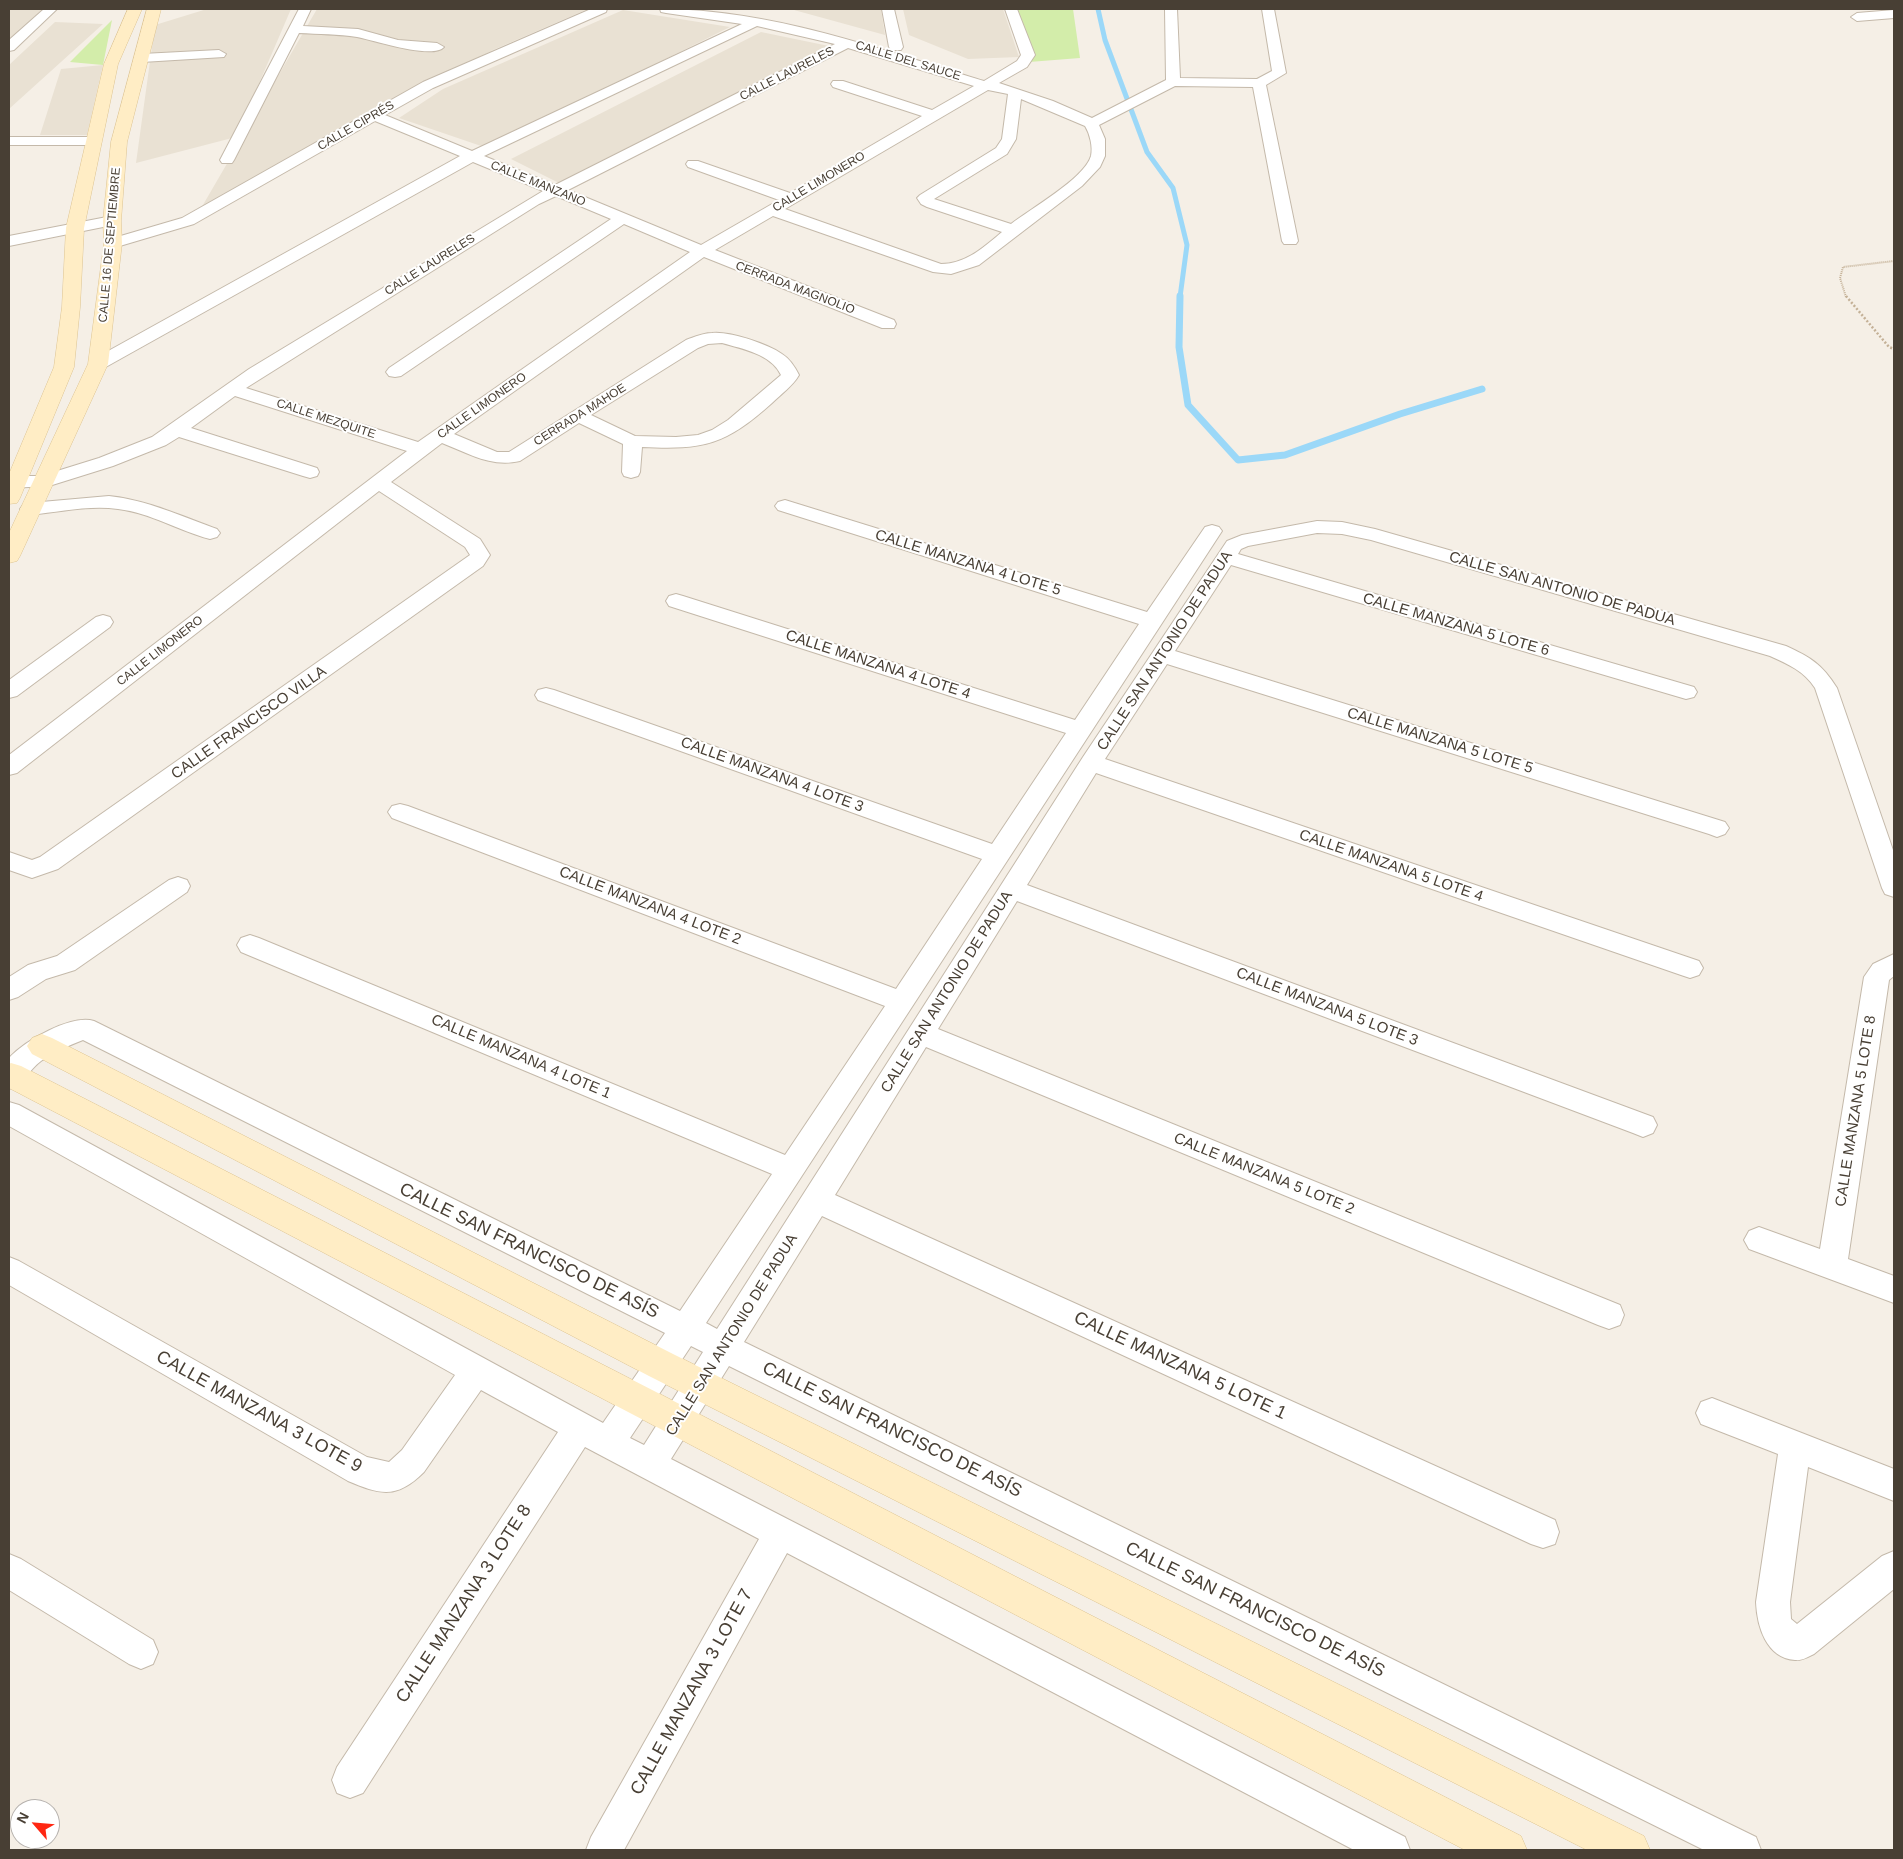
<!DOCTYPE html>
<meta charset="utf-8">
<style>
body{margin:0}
#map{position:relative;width:1903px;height:1859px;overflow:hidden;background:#f5efe6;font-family:Arial,sans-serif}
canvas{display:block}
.frame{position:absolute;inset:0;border:10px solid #483f34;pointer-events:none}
.north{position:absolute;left:10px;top:1799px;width:50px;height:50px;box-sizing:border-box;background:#fff;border:1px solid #b6b2ae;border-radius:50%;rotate:297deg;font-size:14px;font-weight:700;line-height:20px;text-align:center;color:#483f34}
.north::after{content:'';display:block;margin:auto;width:18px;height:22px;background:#ff2712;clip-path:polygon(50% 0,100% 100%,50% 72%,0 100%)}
</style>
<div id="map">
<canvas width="1903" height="1859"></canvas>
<div class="frame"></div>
<div class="north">N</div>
</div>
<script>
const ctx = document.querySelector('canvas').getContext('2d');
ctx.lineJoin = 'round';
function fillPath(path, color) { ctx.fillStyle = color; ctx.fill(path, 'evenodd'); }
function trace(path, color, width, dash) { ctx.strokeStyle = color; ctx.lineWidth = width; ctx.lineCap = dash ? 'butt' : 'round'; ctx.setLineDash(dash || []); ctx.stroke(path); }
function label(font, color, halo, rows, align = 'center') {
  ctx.font = font + ' Arial,sans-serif'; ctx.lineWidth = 4; ctx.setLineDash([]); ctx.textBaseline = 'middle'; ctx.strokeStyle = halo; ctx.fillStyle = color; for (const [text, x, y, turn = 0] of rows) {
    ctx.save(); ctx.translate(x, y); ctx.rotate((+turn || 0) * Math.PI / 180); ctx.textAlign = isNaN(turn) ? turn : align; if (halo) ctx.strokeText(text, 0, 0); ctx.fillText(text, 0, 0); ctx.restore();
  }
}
fillPath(new Path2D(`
 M9 9 43 10 9 40Z
 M207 9H291L236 137 136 163 155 25Z
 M317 9H588L493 50 204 210H200Z
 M793 9H881L885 35 794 10Z
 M903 9H1003L1019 57 968 59 909 35Z
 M623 10 730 27 487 148 399 118 443 89Z
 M55 22 103 24 9 109V65Z
 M761 32 829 46 561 184 511 159Z
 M103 65 87 135H40L61 69Z`), '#e9e1d3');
fillPath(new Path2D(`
 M1016 9H1073L1080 58 1029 62Z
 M112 20 103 65 70 62Z`), '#d3edaa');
trace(new Path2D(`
 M1098 9 1105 40 1147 152 1173 188 1187 245 1180 297`), '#9bd8f8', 5);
trace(new Path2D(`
 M1180 296 1179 347 1188 405 1238 460 1285 455 1400 414 1482 389`), '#9bd8f8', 7);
const street = new Path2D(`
 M44 9H57L14 50 9 51V40Z
 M299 9H311L303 26 358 29 398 40 437 43 444 47C433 60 373 40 357 37 339 34 318 34 299 33L234 160 232 163H222L220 160Z
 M591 9H607L606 12 433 88 385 115 472 151 742 24 666 13 661 12 660 9C770 9 879 49 984 81L1017 61 1021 55 1005 9H1017L1035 55 1027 67 999 83 1053 101 1092 118 1166 80 1165 9H1177L1180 78 1257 79 1272 71 1262 9H1274L1286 73 1266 85 1298 241 1296 244H1284L1282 241 1253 87 1175 86 1099 125 1105 139V156L1100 167 1082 186 979 265 951 274 933 272 773 216 715 250 894 320 896 324 894 328H882L704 257 454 434 497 452H509L686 340C694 337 703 333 712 333 729 331 768 344 782 354 790 359 795 367 799 375 793 386 781 394 772 403 725 445 705 450 642 447L640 472 638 476 631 478 624 476 622 472 623 444 579 423 520 461C491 468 468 453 442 443L391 482 480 539 490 555 483 566 58 869 32 878 9 870V852L32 860 40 857 470 555 465 547 379 491 17 773 9 775V755L407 451 235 396 191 428 317 468 319 472 317 476 310 478 303 476 179 437 166 445 113 466 49 486 9 488V476H41L99 458 152 437 249 369 543 191 473 162 104 368 98 369 92 368 89 364 92 360 460 156 375 121 194 224 113 248 107 246 105 243 107 240 182 218 423 82ZM757 26 835 44 555 185 484 156ZM848 48 974 86 932 110 843 81H833L831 84 833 87 922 116 790 193 698 161H688L686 164 688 167 779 200 701 245 568 190ZM988 90 1008 94 1002 139 996 148 920 195 917 198 921 204 927 207 1002 232C984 247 966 264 941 264L785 209ZM1021 99 1085 126C1090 134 1093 147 1091 156 1084 179 1030 209 1011 224L934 199 1007 154 1016 139ZM556 196 611 219 389 368 386 372 389 376 395 377 401 376 624 224 690 252 418 442 246 388 539 204ZM722 343C743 349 771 354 781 375L728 420 712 430 698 435 676 437 635 436 591 415 698 348 708 344Z
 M882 9H894L903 47 901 50H891L889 47Z
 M1894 10V18L1857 21 1851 17 1857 13Z
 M219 50 226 54 224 57 142 62 135 58 142 54Z
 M9 137H93L98 138 100 141 98 144 93 145H9Z
 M112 216 118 218 120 221 118 224 9 246V236Z
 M109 496C147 500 181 516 217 529L220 533 217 537 210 539C179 531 151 513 118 509 89 505 59 512 30 515L23 513 20 509 23 505 30 503Z
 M785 500 1147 612 1205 527 1212 525 1219 527 1222 531 706 1323 717 1329 1083 757 1227 541 1242 535 1317 521 1342 522 1375 529 1786 646C1810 657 1822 664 1837 688L1894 853V897L1885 894 1882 888 1815 688C1804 671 1788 664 1770 656L1371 540 1342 534 1317 533 1248 546 1241 549 1238 554 1694 687 1697 692 1694 697 1686 699 1231 565 1175 651 1725 822 1729 828 1725 834 1717 837 1709 834 1167 664 1105 759 1699 961 1703 968 1699 975 1690 978 1681 975 1096 773 1027 885 1653 1117 1657 1125 1653 1133 1643 1137 1633 1133 1017 901 938 1029 1620 1305 1624 1315 1620 1325 1609 1329 1598 1325 926 1047 835 1195 1555 1520 1559 1532 1555 1544 1543 1548 1531 1544 822 1216 744 1342 1756 1837 1761 1850H1704L729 1366 671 1459 1405 1837 1410 1850H1354L787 1553 624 1850H586L591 1837 759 1539 585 1447 363 1793 350 1798 337 1793 332 1780 337 1767 558 1432 481 1390 424 1472C397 1499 381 1495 348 1481L9 1285V1257L19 1261 367 1457 389 1462 402 1450 455 1375 9 1126V1102L19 1105 603 1423 665 1333 83 1040C68 1046 53 1052 41 1061 29 1070 23 1084 9 1089V1058C25 1041 71 1014 94 1021L680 1311 772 1174 241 952 237 945 241 938 250 935 259 938 785 1155 885 1006 392 818 388 812 392 806 400 804 408 806 896 989 982 859 538 700 535 695 538 690 546 688 554 690 992 844 1066 733 669 606 666 601 669 596 676 594 683 596 1075 720 1139 624 778 510 775 506 778 502ZM691 1346 703 1352 644 1445 630 1438Z
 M103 615 110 617 113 622 110 627 17 696 9 698V680L96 617Z
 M178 877 187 880 190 886 187 892 75 970 46 979 18 997 9 1000V977L28 965 57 956 169 880Z
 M1894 954V976L1889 980 1848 1259 1894 1276V1303L1749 1249 1744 1240 1749 1231 1759 1227 1820 1249 1864 977 1873 964Z
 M1712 1398 1894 1469V1501L1808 1467 1790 1602 1791 1619 1797 1624 1882 1556 1894 1551V1589L1814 1654C1808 1657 1802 1661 1795 1660 1766 1658 1757 1626 1756 1602L1778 1454 1701 1424 1696 1413 1701 1402Z
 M9 1554 21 1559 153 1640 158 1652 153 1664 141 1669 129 1664 9 1590Z`);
const secondary = new Path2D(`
 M128 9H142L118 64 84 228 80 307 74 367 20 498 17 503 9 504V474L54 367 62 307 66 228 104 64Z
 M147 9H161L127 142 121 221 122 243 108 364 20 556 17 561 9 563V533L88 364 104 243 103 221 111 142Z
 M42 1034 52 1038 673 1354 1644 1836 1650 1850H1587L649 1376 32 1054 27 1046 32 1038Z
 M11 1063 21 1066 1521 1836 1527 1850H1465L9 1088V1064Z`);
trace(street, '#c4b9aa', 2);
trace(secondary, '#ddc492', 1);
trace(new Path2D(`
 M1846 297 1840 278 1843 267 1894 261`), '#c4b197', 2, [1, 1]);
trace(new Path2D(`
 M1846 296 1889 347 1894 349`), '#c4b197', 2.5, [2, 2]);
fillPath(street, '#fff');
fillPath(secondary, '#ffedc5');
label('12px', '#483f34', '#fff', [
 ["CALLE DEL SAUCE",908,61,17],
 ["CALLE LAURELES",787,74,-27],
 ["CALLE CIPRÉS",356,126,-30],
 ["CALLE LIMONERO",819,182,-31],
 ["CALLE MANZANO",538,184,22],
 ["CALLE 16 DE SEPTIEMBRE",110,245,-85],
 ["CALLE LAURELES",430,265,-32],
 ["CERRADA MAGNOLIO",795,288,21],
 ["CALLE LIMONERO",482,406,-35],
 ["CERRADA MAHOE",580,415,-32],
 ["CALLE MEZQUITE",326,419,18],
 ["CALLE LIMONERO",160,651,-38]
]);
label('15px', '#483f34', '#fff', [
 ["CALLE MANZANA 4 LOTE 5",968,563,17],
 ["CALLE SAN ANTONIO DE PADUA",1562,589,16],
 ["CALLE MANZANA 5 LOTE 6",1456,625,16],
 ["CALLE SAN ANTONIO DE PADUA",1165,651,-57],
 ["CALLE MANZANA 4 LOTE 4",878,665,18],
 ["CALLE FRANCISCO VILLA",249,723,-35],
 ["CALLE MANZANA 5 LOTE 5",1440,741,17],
 ["CALLE MANZANA 4 LOTE 3",772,775,20],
 ["CALLE MANZANA 5 LOTE 4",1391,866,19],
 ["CALLE MANZANA 4 LOTE 2",650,906,21],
 ["CALLE SAN ANTONIO DE PADUA",947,992,-58],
 ["CALLE MANZANA 5 LOTE 3",1327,1007,21],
 ["CALLE MANZANA 4 LOTE 1",521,1057,23],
 ["CALLE MANZANA 5 LOTE 8",1856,1111,-81],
 ["CALLE MANZANA 5 LOTE 2",1264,1174,22],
 ["CALLE SAN ANTONIO DE PADUA",732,1335,-58]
]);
label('18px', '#483f34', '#fff', [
 ["CALLE SAN FRANCISCO DE ASÍS",529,1251,26],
 ["CALLE MANZANA 5 LOTE 1",1180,1366,25],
 ["CALLE MANZANA 3 LOTE 9",259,1412,29],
 ["CALLE SAN FRANCISCO DE ASÍS",892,1430,26],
 ["CALLE MANZANA 3 LOTE 8",464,1604,-57],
 ["CALLE SAN FRANCISCO DE ASÍS",1255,1610,26],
 ["CALLE MANZANA 3 LOTE 7",692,1692,-61]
]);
</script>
